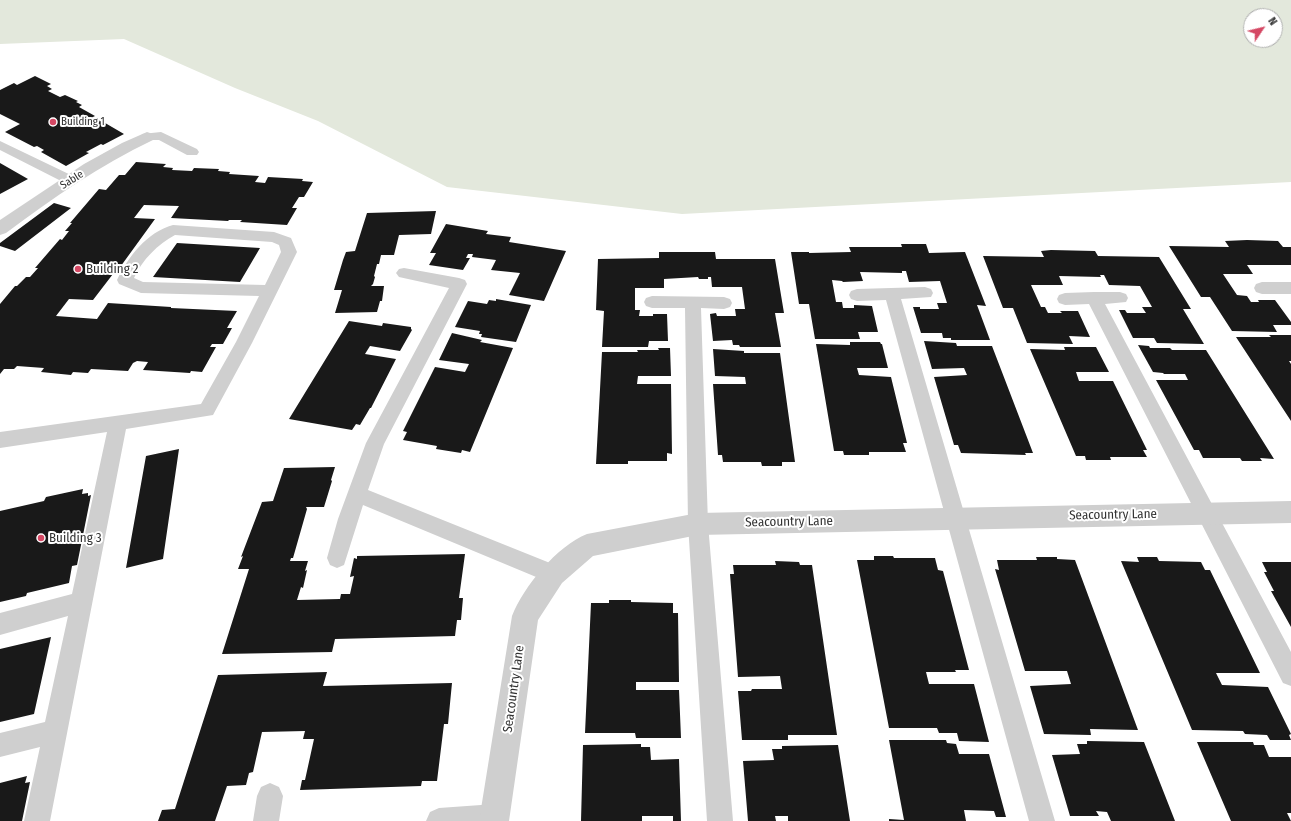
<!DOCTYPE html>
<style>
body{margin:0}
#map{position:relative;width:1291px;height:821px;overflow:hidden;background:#fff;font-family:"Fira Sans Condensed",sans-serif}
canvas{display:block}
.north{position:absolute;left:1243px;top:8px;width:40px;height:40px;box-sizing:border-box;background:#fff;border:1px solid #adadad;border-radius:50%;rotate:55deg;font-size:11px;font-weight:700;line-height:16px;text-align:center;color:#323232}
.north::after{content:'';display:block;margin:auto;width:14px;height:18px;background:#d54864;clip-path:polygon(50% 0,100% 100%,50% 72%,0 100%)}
</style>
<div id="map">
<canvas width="1291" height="821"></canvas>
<div class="north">N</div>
</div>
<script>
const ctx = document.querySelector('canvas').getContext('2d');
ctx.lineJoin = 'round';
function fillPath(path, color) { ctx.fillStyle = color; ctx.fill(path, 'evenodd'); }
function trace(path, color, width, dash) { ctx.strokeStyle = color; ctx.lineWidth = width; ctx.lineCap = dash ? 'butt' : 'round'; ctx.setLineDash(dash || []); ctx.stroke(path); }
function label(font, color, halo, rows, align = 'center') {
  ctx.font = font + ' "Fira Sans Condensed",sans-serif'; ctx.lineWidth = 4; ctx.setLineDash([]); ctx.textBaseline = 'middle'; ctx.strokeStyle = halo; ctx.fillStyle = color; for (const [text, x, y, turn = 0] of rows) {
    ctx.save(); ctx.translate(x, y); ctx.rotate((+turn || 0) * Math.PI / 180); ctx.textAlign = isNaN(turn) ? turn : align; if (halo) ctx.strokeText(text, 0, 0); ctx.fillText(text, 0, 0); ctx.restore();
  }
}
fillPath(new Path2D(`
 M0 0H1291V182L682 214 447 187 318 121 235 88 124 39 0 44ZM1251 16H1275V40H1251Z`), '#e3e8dc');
fillPath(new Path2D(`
 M35 76 51 84 47 86 52 89 48 91 60 97 65 95 78 101 76 102 82 105 79 107 95 116 87 120 93 124 100 120 124 134 103 145 101 144 86 152 89 153 66 166 41 152 44 150 37 146 34 147 5 132 20 124 0 114V90L14 83 17 85Z
 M136 162 166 164 163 167 173 168 172 170 192 171 194 168 219 169 218 171 230 172 229 174 259 176 255 182 265 183 268 177 303 179 302 181 313 182 304 197H299L292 208H297L287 225 240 222 242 220H229L228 221 171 218 179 206 144 205 134 218 155 219 118 270H116L93 300 69 299 56 316 97 319 108 303 171 307V308L237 311 227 328H232L223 344H212L210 347H216L202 372 191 371 190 373 143 370 148 362 137 361 133 363 128 371 91 369 88 373 73 372 71 375 41 372 44 368 17 366 14 369H4L0 374V304L15 286H17L26 277H30L38 268H35L60 239 62 240 69 231H65L72 223H70L99 189 106 190 119 175H125Z
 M0 163 28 179 0 194Z
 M54 203 71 208 15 251 0 246V243Z
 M436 211 431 234 399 235 394 255H381L379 264H377L374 276 375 277 373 284 371 286H384L382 301H380L377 312 335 313 342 290H334L343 260 346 252 355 251 367 213Z
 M446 224 488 231 486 234 511 237 509 242 566 251 544 301 509 295 520 273 491 270 496 260 472 257 473 254H468L466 258H470L463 270 429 265 436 253H430Z
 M1247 240 1278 241 1283 247H1291V265H1247L1253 274H1223L1237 295 1247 296 1251 302H1259L1258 300H1275L1291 322V325H1273L1277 332 1232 331 1210 297H1201L1169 246 1229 247 1225 241Z
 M177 243 260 248 240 282 153 277Z
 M901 244H926L929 253 965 252 986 306 977 305 990 340H951V338H943L942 333H921L913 307H920V309H939L937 303H947L940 281 909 282 906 271H902V273L860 272 863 281 843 282 842 281 832 280 836 302H842L843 308H854V305L872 306 878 332H858L860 339H815L809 304H799L791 252H809V253L851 252 849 247H902Z
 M1051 250 1095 251 1098 256 1159 257 1191 309H1183L1204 344 1157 343 1154 338H1133L1119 310H1125L1127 313H1146L1142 307H1152L1140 286 1109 285 1104 275H1100L1101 277 1059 276 1063 285H1031L1041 307H1045L1048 313H1062L1060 311H1078L1090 337 1069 336 1073 344 1027 343 1013 308H1003L983 256 1044 257 1041 251Z
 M659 252H715L716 259H775L784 313H775L781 347H740L739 345H733L732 340 713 341 710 314 716 313 717 316H736L735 309H745L742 287H712L711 277H708V279H699L698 277 664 279V288H635V310H640L639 316H653V314H667L668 341H649L648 347H602L604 311 596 310 598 259 659 258Z
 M496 299 531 305 516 342 481 337 482 334H479L480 331 455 327 468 301 487 304 489 300 496 301Z
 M349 321 382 326 383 323 411 327V329L412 330 400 351 370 346 365 354 396 359 371 408H370L360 425 356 424 352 430 289 419Z
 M452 333 482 340 480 342 513 348 470 452 462 450 461 453 436 449 437 446 403 440 407 432 403 431 435 367 465 372 469 364 439 360Z
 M1269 335H1291V361H1289L1291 364V421L1236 337H1271Z
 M924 341 956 343 957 346H992L1033 453H1025L1026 455 961 453 958 445H954L934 377 967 375 964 368 932 369Z
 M850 342H880L881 344H882L888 368H857L859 375 891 377 907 443H903L906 452H869V455H844L843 451H834L816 344 850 345Z
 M1138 345 1149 346 1150 348H1170L1172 350H1206L1274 459 1260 458 1262 461H1242L1240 458H1203L1199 450H1194L1156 380H1188L1185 374H1164L1163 373 1153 372Z
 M1064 347H1096L1109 372H1076L1079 381H1113L1147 450H1143L1147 457H1110L1111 460H1086L1085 456H1076L1030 349 1065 350Z
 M658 348H670L671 376H638L637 384H671L672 454 667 453V461H628V464H596L602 352H638L637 350H659Z
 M713 349 744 351V353H780L795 462H782V466H762L761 462H723L722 455H718L713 384H746L745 377 715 376Z
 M179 449 163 559 126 568 146 456Z
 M335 467 331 480 332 481 324 507H306L307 509 293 558H291L290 561H308L305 571 307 570 303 588 301 587 297 600 340 599 341 594H350L354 576 350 577 354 558 357 559V556L465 554 459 598H463L461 620H457L455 636 335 639 332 652 222 654 249 569H238L243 556 241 557 262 502 273 501 284 468Z
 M83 489 82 494 88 493V496L91 495 77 565 72 566 69 583 27 593 26 596 0 602V511L44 501 46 497Z
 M874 556H893L894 558H935L938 570 943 571 969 670H955L956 672H926L929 684H974L989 742 959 741 957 733H939L937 728H889L857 560H874Z
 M1036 557H1057V559L1075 560 1138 730 1090 729 1091 735 1044 734 1030 686 1071 684 1067 671H1025L995 569 999 570 997 560H1037Z
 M1137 557H1157L1159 561 1201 562 1205 570H1210L1260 673H1216L1222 685 1268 687 1291 734 1289 735 1291 740H1270L1267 735 1245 734 1243 731 1192 730 1121 561 1139 562Z
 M775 561 799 562 800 565H812L837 735H788V740H742L738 691H751L752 689H782L780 676 738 677 730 574H734L733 565H776Z
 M1262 562H1291V627L1271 591H1274L1264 572H1267Z
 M609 600H631V602L673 603V613H678L679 682H636V690H679L681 738H636L635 733H585L591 603H609Z
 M51 637 34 714 0 722V649Z
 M327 672 323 686 452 683 448 724H444L437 781H422L421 786 300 790 302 780H305L314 739H303L305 731 262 732 253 772 249 773 246 785 227 786 215 821H158L162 810 175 809 218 675Z
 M889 740H946L947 743 956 744 959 754H989L1006 817H996L994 811 964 810 966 821H889V819L904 820Z
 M1087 741 1144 742 1175 821H1111L1107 812 1096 811 1099 816H1070L1052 755 1080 754 1077 744H1087Z
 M1197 742H1253L1254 745H1264L1269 757H1291V813H1287L1291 821H1231Z
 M641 744V747H650L651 760 679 759 681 821H673V816H642V821H581L583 745Z
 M838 745 850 821H788V816H775L776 821H748L743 761 774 760 772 749H782V746Z
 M27 776 25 783 30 782 22 821H0V783Z`), '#191919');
fillPath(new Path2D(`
 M161 132 197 149 199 152 197 155H187L159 140H142L141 137 142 134Z
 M0 141 75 177 77 180 75 183 70 184 65 183 0 150Z
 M173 225 274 232 291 238 297 252 252 343 213 415 126 429 50 821H24L40 747 0 757V733L45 722 68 616 0 635V613L72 594 107 432 0 448V432L201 404 236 342 259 296 141 293 119 284 117 280C128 257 147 232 173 225ZM175 235 272 242 279 245 281 252 265 285 143 282 134 278C142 260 158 244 175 235Z
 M404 268 459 278 465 280 467 284 384 444 368 490 560 567 564 574 560 581 553 584 363 505 344 565 337 568 330 565 327 558 338 519 366 443 449 288 399 277 396 273 399 269Z
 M1262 282H1291V294H1262L1256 292 1254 288 1256 284Z
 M925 287 931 289 933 293 931 297 901 299 1055 821H1029L886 300 857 301 851 299 849 295 851 291 857 289Z
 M1094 292H1120L1126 294 1128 298 1126 302 1105 304 1291 652V686L1283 683 1089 304 1065 305 1059 303 1057 299 1059 295 1065 293Z
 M652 296 724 297 730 299 732 303 730 307 724 309 701 308 708 524 733 821H707L688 524 685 308H652L646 306 644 302 646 298Z
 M270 783 279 787 283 796 279 821H253L257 796 261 787Z
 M495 804 504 808 508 817 506 821H426L430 812 439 808Z`), '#cfcfcf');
fillPath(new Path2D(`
 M147 132 153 134 155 137 153 140C100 165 53 198 6 233L0 235V220L84 164 122 143Z
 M1291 501V523L698 535 593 556 562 583 538 620 509 821H477L480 815 512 616C524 586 557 546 587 534L698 513Z`), '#cfcfcf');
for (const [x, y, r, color] of [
 [53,122,4,"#d54864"],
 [78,269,4,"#d54864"],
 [41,538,4,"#d54864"]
]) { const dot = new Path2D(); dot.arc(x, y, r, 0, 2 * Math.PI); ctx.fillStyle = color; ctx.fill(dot); trace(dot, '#fff', 1.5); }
label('11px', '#323232', '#fff', [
 ["Building 1",61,122]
], 'left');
label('11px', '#323232', '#fff', [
 ["Sable",72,180,-32]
]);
label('13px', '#323232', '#fff', [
 ["Building 2",86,269],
 ["Building 3",49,538]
], 'left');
label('13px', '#323232', '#fff', [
 ["Seacountry Lane",1113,515,-1],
 ["Seacountry Lane",789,522,-1],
 ["Seacountry Lane",514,689,-82]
]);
</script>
